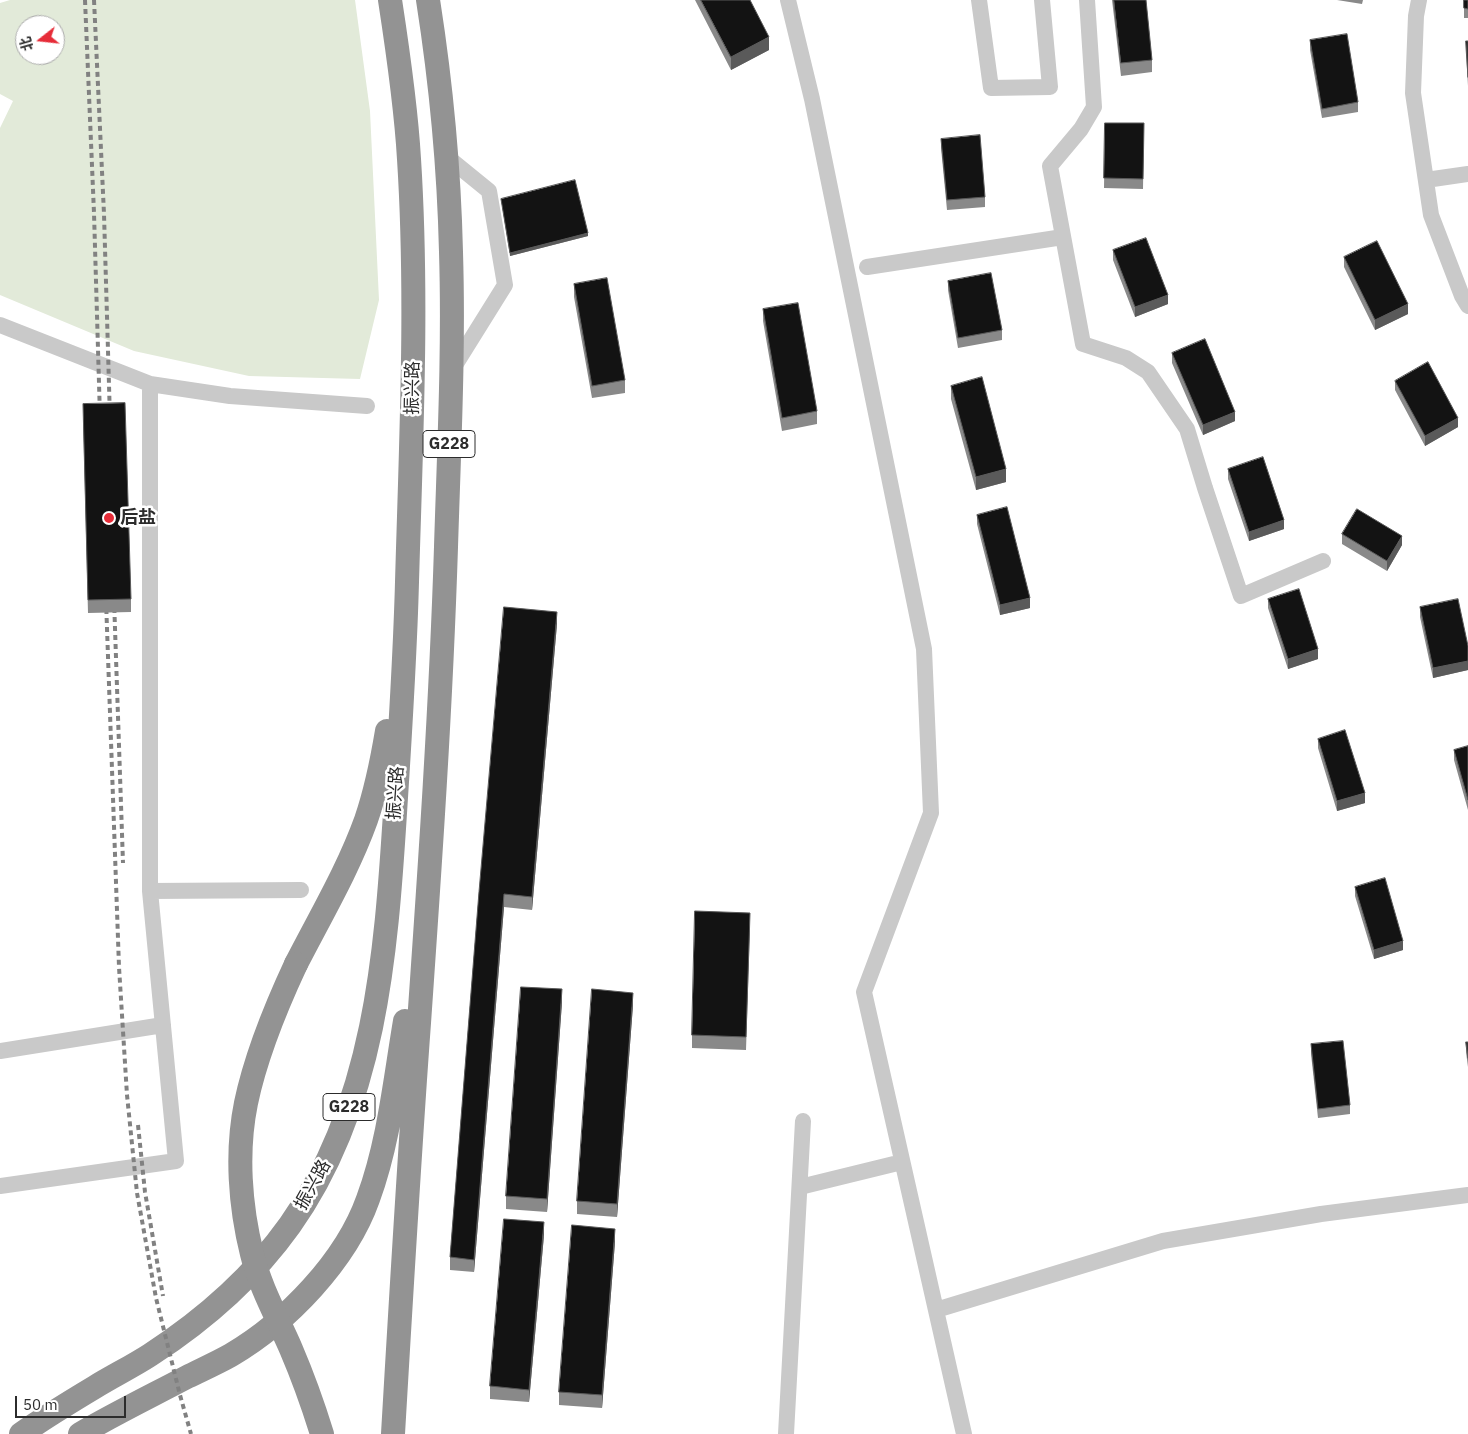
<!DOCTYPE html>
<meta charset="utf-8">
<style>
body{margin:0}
#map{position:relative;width:1468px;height:1434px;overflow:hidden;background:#fff;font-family:"IBM Plex Sans","Noto Sans SC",sans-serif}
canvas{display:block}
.north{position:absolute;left:15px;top:15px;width:50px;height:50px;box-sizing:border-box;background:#fff;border:1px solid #ababab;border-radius:50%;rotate:254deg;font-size:14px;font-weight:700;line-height:20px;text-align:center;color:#2c2c2c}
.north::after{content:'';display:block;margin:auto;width:18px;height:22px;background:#e62c38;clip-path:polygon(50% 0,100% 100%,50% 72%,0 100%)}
.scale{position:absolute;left:15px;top:1396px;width:111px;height:22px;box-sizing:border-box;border:2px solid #2c2c2c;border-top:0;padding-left:6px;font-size:15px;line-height:18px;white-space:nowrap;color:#2c2c2c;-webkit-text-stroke:4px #fff;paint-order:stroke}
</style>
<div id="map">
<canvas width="1468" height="1434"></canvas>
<div class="north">北</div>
<div class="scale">50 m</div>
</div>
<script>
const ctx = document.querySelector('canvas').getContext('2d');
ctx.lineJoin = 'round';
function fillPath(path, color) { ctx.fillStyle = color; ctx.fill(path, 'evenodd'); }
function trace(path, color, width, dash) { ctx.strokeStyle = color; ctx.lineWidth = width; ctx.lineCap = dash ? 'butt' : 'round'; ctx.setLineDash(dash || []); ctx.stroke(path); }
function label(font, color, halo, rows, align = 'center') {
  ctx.font = font + ' "IBM Plex Sans","Noto Sans SC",sans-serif'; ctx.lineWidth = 5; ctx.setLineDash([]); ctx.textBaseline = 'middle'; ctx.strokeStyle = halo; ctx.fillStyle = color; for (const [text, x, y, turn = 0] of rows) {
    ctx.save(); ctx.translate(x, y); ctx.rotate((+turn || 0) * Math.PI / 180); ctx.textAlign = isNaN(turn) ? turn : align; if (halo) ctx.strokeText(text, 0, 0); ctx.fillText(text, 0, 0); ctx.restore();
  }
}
fillPath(new Path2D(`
 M10 0H355L370 111 379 300 360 379 249 376 134 351 0 295V128L13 101 0 94V3ZM25 25H55V55H25Z`), '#e2ead9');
trace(new Path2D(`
 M788 0 812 99 924 649 931 813 864 992 964 1434
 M979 0 991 88 1050 87 1042 0
 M1087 0 1094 107 1081 129 1050 166 1083 344 1126 358 1148 372 1187 429 1205 488 1241 596 1323 561
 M1419 0 1416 16 1413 93 1431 215 1462 296 1468 306
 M446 156 489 191 505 285 452 370
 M1426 180 1468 174
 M867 267 1063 237
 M0 325 150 384 230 396 367 406
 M150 891 301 890
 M0 1051 163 1025
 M0 1186 176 1161 150 891V384
 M800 1187 902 1162
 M936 1310 1163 1241 1321 1214 1468 1195
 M786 1434 803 1121`), '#c9c9c9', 16);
trace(new Path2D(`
 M296 964C320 917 348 870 366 820 376 791 382 761 387 731
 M21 1434C45 1417 70 1402 95 1387 113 1376 133 1366 150 1355 204 1320 253 1277 290 1225 375 1105 386 955 395 813 400 736 405 659 407 582 411 441 418 299 409 159 406 106 398 52 390 0
 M80 1434C114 1414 151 1396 187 1377 201 1370 217 1363 231 1355 287 1322 346 1261 368 1199 389 1142 395 1080 405 1021
 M393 1434C401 1297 409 1160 419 1023 430 865 441 706 446 547 449 449 454 350 451 252 449 167 441 83 428 0`), '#939393', 24);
trace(new Path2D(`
 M85 0 94 213 100 417
 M94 0 104 214 110 419
 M114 599 123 863
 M106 600 119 967 127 1095 137 1193 156 1298 180 1395 191 1434
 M138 1125 145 1192 163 1296`), '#818181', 4, [5, 4]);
trace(new Path2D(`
 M296 964C275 1009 256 1055 246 1103 236 1152 240 1206 252 1254 260 1287 277 1317 291 1349 303 1377 313 1405 322 1434`), '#939393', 24);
fillPath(new Path2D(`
 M695 0H750L769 50 731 70Z
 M1112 0H1146L1152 60V72L1121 76Z
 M1337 0H1363L1362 4Z
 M1464 0H1468V18H1464Z
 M1310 40 1358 102V112L1322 118 1310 50Z
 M1466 41H1468V86L1466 51Z
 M1105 123H1144L1143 189 1104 188Z
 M941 139 985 197V207L947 210 941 148Z
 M501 199 588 236 510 256Z
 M1113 250 1168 304 1135 317 1113 260Z
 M1344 257 1408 314 1375 330 1344 267Z
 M948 281 1002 330V340L958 348 948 290Z
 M574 284 625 380V393L592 398 574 297Z
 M763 309 817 411V424L782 431 763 321Z
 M1172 353 1235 421 1203 435 1172 363Z
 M1395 381 1458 427 1425 446 1395 390Z
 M951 386 1006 482 976 490 951 399Z
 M83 417 131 599V612L88 613Z
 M1228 469 1284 529 1249 541 1228 479Z
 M977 515 1030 608 1000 615 977 524Z
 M1342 534 1402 545 1387 571 1342 544Z
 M1268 599 1318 659 1288 669 1268 608Z
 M1420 607 1468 646V670L1433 678 1420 617Z
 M557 624 532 910 504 907 474 1272 450 1270V1257L479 892Z
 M1318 739 1365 803 1337 811 1318 748Z
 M1468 746V810L1454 760V750Z
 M1355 887 1403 950 1374 959 1355 896Z
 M750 926 746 1050 692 1048V1035Z
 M562 1002 547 1212 506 1209V1196Z
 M633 1005 617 1217 577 1214V1201Z
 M1466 1042H1468V1067L1466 1052Z
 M1311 1044 1350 1105V1114L1318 1118 1311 1054Z
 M544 1235 529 1402 490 1399V1386Z
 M615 1242 602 1408 559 1405V1392Z`), '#898989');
fillPath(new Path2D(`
 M769 37V50L731 70V57Z
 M588 233V236L510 256V253Z
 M1168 295V304L1135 317V307Z
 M1408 304V314L1375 330V320Z
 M1235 412V421L1203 435V425Z
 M1458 418V427L1425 446V436Z
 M1006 469V482L976 490V477Z
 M1284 520V529L1249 541V532Z
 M1402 536V545L1387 571V561Z
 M1030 598V608L1000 615V605Z
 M557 612V624L532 910V897Z
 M1318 649V659L1288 669V659Z
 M1468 661V670L1433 678V668Z
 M1365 793V803L1337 811V801Z
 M504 894V907L474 1272V1260Z
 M1403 941V950L1374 959V950Z
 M562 989V1002L547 1212V1199Z
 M633 993V1005L617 1217V1204Z
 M544 1222V1235L529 1402V1390Z
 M615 1229V1242L602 1408V1395Z`), '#5a5a5a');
const building = new Path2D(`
 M701 0H750L769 37 731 57Z
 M1114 0H1146L1152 60 1121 63Z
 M1464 0H1468V9L1464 8Z
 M1347 34 1358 102 1322 109 1310 40Z
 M1466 41H1468V77Z
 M1105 123H1144L1143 179 1104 178Z
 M980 135 985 197 947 200 941 139Z
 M575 180 588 233 510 253 501 199Z
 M1146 238 1168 295 1135 307 1113 250Z
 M1377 241 1408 304 1375 320 1344 257Z
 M991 273 1002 330 958 338 948 281Z
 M607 278 625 380 592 386 574 284Z
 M798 303 817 411 782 418 763 309Z
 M1205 339 1235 412 1203 425 1172 353Z
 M1428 362 1458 418 1425 436 1395 381Z
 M982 377 1006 469 976 477 951 386Z
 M125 403 131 599 88 600 83 404Z
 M1263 457 1284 520 1249 532 1228 469Z
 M1007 507 1030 598 1000 605 977 515Z
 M1357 509 1402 536 1387 561 1342 534Z
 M1299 589 1318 649 1288 659 1268 599Z
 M1458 599 1468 646V661L1433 668 1420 607Z
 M504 607 557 612 532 897 504 894 474 1260 450 1257 479 892Z
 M1345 730 1365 793 1337 801 1318 739Z
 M1468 746V800L1454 750Z
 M1385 878 1403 941 1374 950 1355 887Z
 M695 911 750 913 746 1037 692 1035Z
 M521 987 562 989 547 1199 506 1196Z
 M592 989 633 993 617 1204 577 1201Z
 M1343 1041 1350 1105 1318 1109 1311 1044Z
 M1466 1042H1468V1058Z
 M504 1219 544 1222 529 1390 490 1386Z
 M572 1225 615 1229 602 1395 559 1392Z`);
fillPath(building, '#131313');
trace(building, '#5a5a5a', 1);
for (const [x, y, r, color] of [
 [109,518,6,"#e62c38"]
]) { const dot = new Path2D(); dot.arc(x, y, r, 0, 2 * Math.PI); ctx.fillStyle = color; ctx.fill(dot); trace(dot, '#fff', 2); }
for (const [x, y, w] of [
 [449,444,52],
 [349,1107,52]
]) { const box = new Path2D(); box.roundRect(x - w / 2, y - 13.5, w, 27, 4); ctx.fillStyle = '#fff'; ctx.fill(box); trace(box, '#2c2c2c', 1); }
label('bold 16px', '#2c2c2c', null, [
 ["G228",449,444],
 ["G228",349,1107]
]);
label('18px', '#2c2c2c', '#fff', [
 ["振兴路",413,388,-89],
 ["振兴路",396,793,-86],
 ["振兴路",313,1185,-61]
]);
label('bold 18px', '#2c2c2c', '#fff', [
 ["后盐",120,518]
], 'left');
</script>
